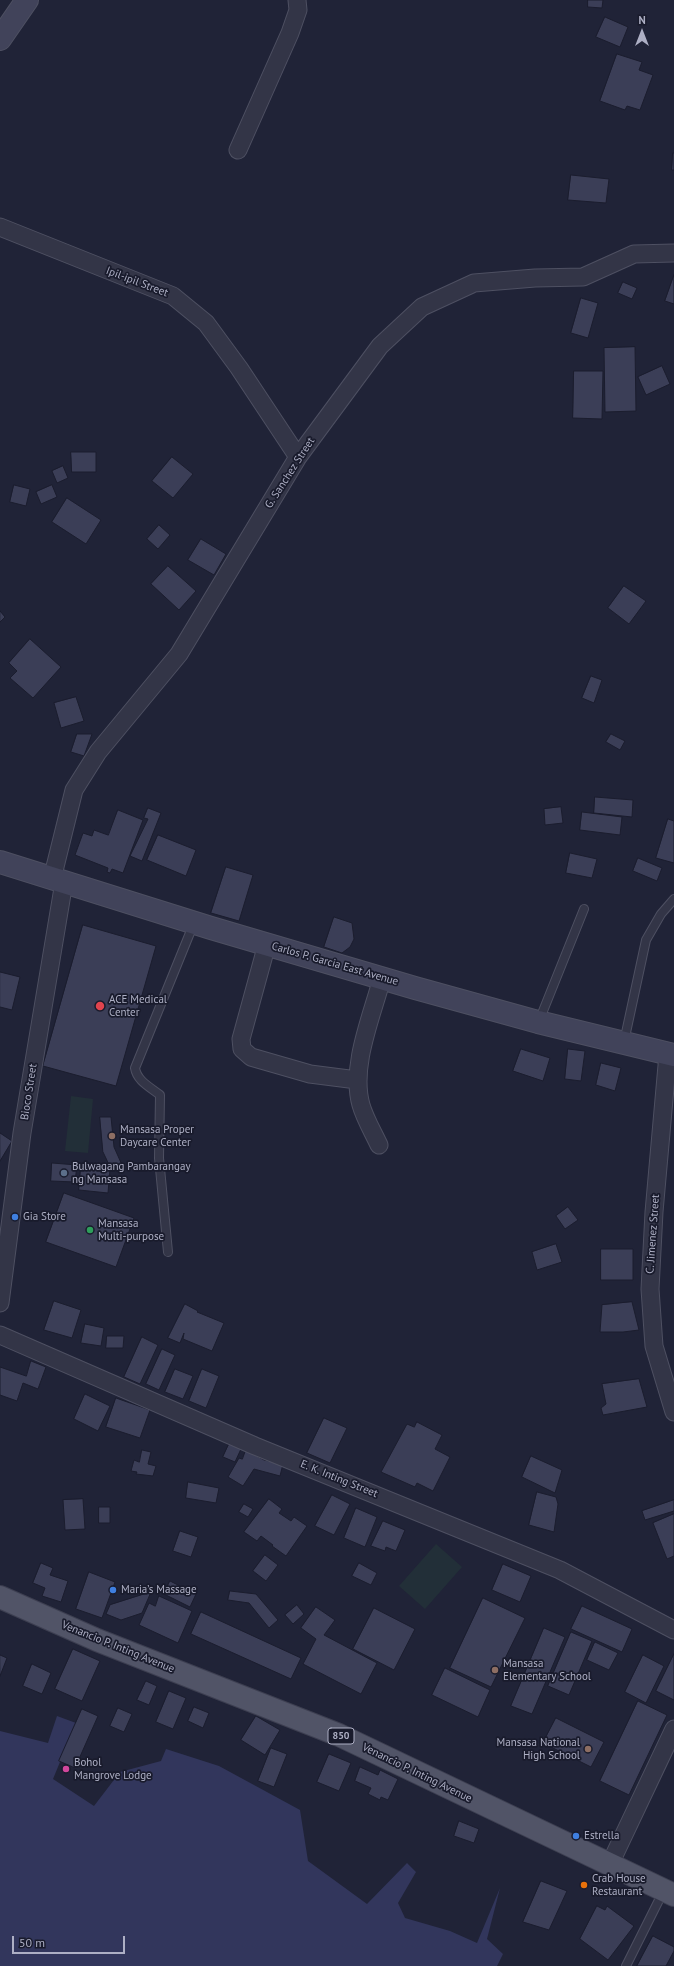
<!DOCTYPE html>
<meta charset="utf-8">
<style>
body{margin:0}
#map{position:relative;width:674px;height:1966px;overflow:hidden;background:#202337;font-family:"PT Sans",sans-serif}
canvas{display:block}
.north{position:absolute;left:622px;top:12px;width:40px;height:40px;-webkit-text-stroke:3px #191b2c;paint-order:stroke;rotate:0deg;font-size:11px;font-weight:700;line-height:16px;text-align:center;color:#adafc4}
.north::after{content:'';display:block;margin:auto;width:14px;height:18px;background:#adafc4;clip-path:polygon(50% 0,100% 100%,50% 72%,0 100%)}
.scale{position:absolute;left:12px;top:1936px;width:113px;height:18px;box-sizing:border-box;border:2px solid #adafc4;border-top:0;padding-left:5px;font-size:12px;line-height:14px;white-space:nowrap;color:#adafc4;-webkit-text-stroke:3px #191b2c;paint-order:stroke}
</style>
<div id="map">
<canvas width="674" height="1966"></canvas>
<div class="north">N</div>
<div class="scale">50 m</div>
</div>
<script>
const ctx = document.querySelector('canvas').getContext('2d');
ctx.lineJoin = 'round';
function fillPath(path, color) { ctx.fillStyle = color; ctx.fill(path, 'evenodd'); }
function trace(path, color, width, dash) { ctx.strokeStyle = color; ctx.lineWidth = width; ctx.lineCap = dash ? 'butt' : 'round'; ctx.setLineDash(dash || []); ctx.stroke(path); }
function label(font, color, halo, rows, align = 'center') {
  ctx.font = font + ' "PT Sans",sans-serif'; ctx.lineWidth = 3.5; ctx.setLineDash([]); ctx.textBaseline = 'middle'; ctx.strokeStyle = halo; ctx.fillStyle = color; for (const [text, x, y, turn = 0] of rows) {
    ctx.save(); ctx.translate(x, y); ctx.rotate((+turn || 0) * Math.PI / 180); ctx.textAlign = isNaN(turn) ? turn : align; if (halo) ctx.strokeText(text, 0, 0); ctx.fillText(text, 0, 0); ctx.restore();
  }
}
fillPath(new Path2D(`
 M71 1096 93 1099 88 1153 65 1151Z
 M436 1544 462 1567 425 1609 399 1586Z`), '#222f38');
fillPath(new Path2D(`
 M57 1716 76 1723 53 1779 94 1806 120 1772 161 1761 166 1749 219 1766 300 1810 308 1861 367 1904 407 1863 416 1872 398 1903 405 1918 450 1931 477 1943 500 1888 487 1939 503 1954 497 1966H0V1731L48 1743Z`), '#32365c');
const building = new Path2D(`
 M588 0H603L602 8 588 7Z
 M605 17 628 27 620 47 596 37Z
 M617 54 642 62 639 70 653 75 640 110 627 106 625 110 600 101Z
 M673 153H674V170H672Z
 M571 175 609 179 606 203 568 200Z
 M674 275V304L665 301Z
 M623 282 637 288 632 299 618 293Z
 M581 298 598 303 588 338 571 333Z
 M635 347 636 411 605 412 604 348Z
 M662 366 670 384 646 395 638 377Z
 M574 371H603L602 419 573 418Z
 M71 452H96V472H72Z
 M172 457 193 474 173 498 152 481Z
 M63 466 68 478 57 483 52 471Z
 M14 485 30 489 26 506 10 502Z
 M52 485 57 497 41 504 36 492Z
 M67 498 101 520 86 544 52 522Z
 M159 525 170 535 158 549 147 539Z
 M201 539 226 554 214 575 188 560Z
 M168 566 196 591 179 610 151 584Z
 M624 586 646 601 629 624 608 608Z
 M0 611 5 617 0 622Z
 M30 639 61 667 33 698 10 678 17 671 9 663Z
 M591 676 602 680 594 703 582 698Z
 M76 697 84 721 61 728 54 703Z
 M77 734H92L84 756 71 752Z
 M611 734 625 741 620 750 606 742Z
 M595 797 633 800 632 817 594 813Z
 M561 807 563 823 545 825 544 809Z
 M148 808 161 813 142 861 130 856 148 819 144 818Z
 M118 810 143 820 123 873 112 869 110 873 107 872 108 868 75 855 83 833 92 836 94 830 108 835Z
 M582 812 622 817 620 835 580 830Z
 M668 819 674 821V863L656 858Z
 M158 835 196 850 186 876 147 860Z
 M570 853 597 859 592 878 566 873Z
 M638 858 662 868 657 881 633 871Z
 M226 867 253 875 239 921 211 913Z
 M334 917 352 923 354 939 350 947 342 953 324 947Z
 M83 925 156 946 116 1086 43 1066Z
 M0 972 20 977 12 1010 0 1007Z
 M521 1049 550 1058 543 1081 513 1071Z
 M568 1049 585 1051 581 1081 565 1079Z
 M601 1063 621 1068 615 1091 596 1085Z
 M100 1117H111L114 1147 122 1165 112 1171 103 1152Z
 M0 1133 12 1141 0 1161Z
 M52 1163 77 1165 75 1182 51 1181Z
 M81 1166 110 1169 108 1193 79 1190Z
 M64 1193 134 1218 116 1267 46 1242Z
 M568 1207 578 1220 565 1229 556 1216Z
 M556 1244 562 1262 537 1270 532 1252Z
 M601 1249H633V1280H601Z
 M54 1301 81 1310 72 1338 44 1330Z
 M632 1302 639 1330 623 1332H600L602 1305Z
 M185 1304 198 1311 197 1312 224 1323 212 1351 183 1339 184 1333 180 1343 168 1338Z
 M85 1324 104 1328 101 1346 81 1343Z
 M107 1336H124L123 1348H106Z
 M142 1337 158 1345 140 1384 124 1377Z
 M162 1349 175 1355 159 1390 146 1384Z
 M31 1361 46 1367 38 1389 23 1383 17 1401 0 1395V1367L26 1376Z
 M175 1369 193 1376 183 1399 165 1392Z
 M202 1369 219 1376 206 1408 189 1401Z
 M639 1379 647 1407 603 1415 601 1408 606 1404 602 1384Z
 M85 1394 110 1406 98 1431 74 1419Z
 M116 1398 150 1410 140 1438 106 1427Z
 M324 1418 347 1428 330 1463 307 1453Z
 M417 1422 442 1435 435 1449 450 1457 433 1491 417 1483 415 1487 381 1472 407 1424 414 1427Z
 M229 1444 241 1449 235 1462 223 1457Z
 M142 1450 151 1452 148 1464 156 1466 153 1476 136 1474 137 1472 131 1471 134 1460 139 1462Z
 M246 1450 264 1460 283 1464 280 1476 254 1469 243 1486 228 1477 239 1458 242 1459Z
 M531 1456 562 1470 555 1493 522 1477Z
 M188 1482 219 1488 216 1503 186 1498Z
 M537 1492 556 1497 558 1504 554 1532 529 1525Z
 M332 1495 350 1504 334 1535 315 1526Z
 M83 1499 85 1529 65 1530 63 1500Z
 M269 1499 282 1509 279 1513 291 1521 294 1517 307 1526 286 1556 272 1546 273 1545 261 1536 257 1541 244 1532Z
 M674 1500V1511L645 1520 642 1511Z
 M244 1504 253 1509 248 1517 239 1512Z
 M99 1507H110V1523H99Z
 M356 1508 377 1517 365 1547 344 1538Z
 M674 1514V1556L667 1559 653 1523Z
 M383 1521 405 1530 396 1551 386 1547 385 1551 371 1546Z
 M180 1531 198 1537 191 1557 173 1551Z
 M265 1555 278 1565 266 1581 253 1571Z
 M41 1563 53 1568 50 1575 68 1581 61 1602 42 1596 45 1588 33 1583Z
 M359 1563 377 1573 371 1585 352 1576Z
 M503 1564 531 1576 520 1602 492 1590Z
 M89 1572 115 1582 102 1618 76 1609Z
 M170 1581 196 1594 190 1607 164 1594Z
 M230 1591 256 1594 278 1620 269 1628 249 1603 228 1600Z
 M151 1592 142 1613 121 1620 106 1614 110 1605Z
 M159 1596 192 1611 178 1643 139 1625 149 1603 155 1606Z
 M483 1598 525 1618 491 1687 450 1668Z
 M297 1605 304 1614 293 1624 285 1615Z
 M582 1606 632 1629 622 1652 571 1629Z
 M316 1607 335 1620 324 1635 377 1663 361 1694 303 1664 316 1639 301 1628Z
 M374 1608 415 1629 394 1670 353 1649Z
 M201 1612 301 1658 291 1679 191 1634Z
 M544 1628 565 1637 532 1714 511 1706Z
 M571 1632 592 1641 569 1695 548 1686Z
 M595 1642 618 1653 609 1670 587 1660Z
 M73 1649 100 1661 82 1701 55 1689Z
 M674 1654V1700L656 1691Z
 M0 1655 7 1658 0 1676Z
 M643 1655 664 1666 646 1703 625 1692Z
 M32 1664 51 1673 42 1694 23 1686Z
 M445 1668 490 1690 478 1717 432 1695Z
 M146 1681 157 1686 149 1705 137 1700Z
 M169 1691 186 1698 173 1729 156 1722Z
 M638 1701 667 1715 629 1795 600 1781Z
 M194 1707 209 1713 203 1728 188 1721Z
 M118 1708 132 1714 124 1732 110 1726Z
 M82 1709 98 1716 75 1768 59 1761Z
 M256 1716 280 1730 265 1755 241 1740Z
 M556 1718 604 1742 591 1767 543 1743Z
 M271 1748 287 1754 274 1787 258 1781Z
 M329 1754 351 1763 339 1791 317 1782Z
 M360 1767 378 1775 380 1770 398 1779 388 1800 381 1797 380 1800 368 1794 371 1788 355 1781Z
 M459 1821 479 1829 474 1843 454 1836Z
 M541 1881 567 1891 549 1930 523 1922Z
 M597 1906 605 1910 607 1906 634 1926 608 1960 580 1939Z
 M653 1936 674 1947V1951L666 1966H637Z`);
fillPath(building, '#3b3e57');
trace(building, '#1b1d2e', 1);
const lane = new Path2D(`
 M539 1021 584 909
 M624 1042 646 940 661 914 674 899
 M168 1252 159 1158 160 1095C150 1087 137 1081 135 1068L194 923
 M626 1966 663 1892`);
const street = new Path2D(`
 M238 150 290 33 298 10 297 0
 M0 227 173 296 206 323 239 368 298 457
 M52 879 74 790 98 752 179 654 298 457 380 346 422 307 474 283 535 278 583 277 634 254 674 253
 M267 944 241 1039 242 1049 251 1057 310 1074 357 1080
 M668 1054 654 1212 650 1289 654 1346 674 1412
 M379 1145C373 1132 365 1119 361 1105 350 1066 372 1016 382 978
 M0 1303 22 1133 64 882
 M0 1335 255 1446 560 1570 674 1630
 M610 1864 674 1729`);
const secondary = new Path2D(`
 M0 39 27 0
 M0 862 211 928 415 988 538 1022 674 1055`);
const primary = new Path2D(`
 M0 1597 97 1640 339 1735 674 1895`);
trace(lane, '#4e5062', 10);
trace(street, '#4e5062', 19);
trace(secondary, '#4e5062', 24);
trace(primary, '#3d3f51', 24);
trace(lane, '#333547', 8);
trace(street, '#333547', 17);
trace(secondary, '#41435a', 22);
trace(primary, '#515467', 22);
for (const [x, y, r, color] of [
 [100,1006,5,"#e0444e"],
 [112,1136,4,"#8d6e63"],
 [64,1173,4,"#5c6f8a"],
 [15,1217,4,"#3f7fe0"],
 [90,1230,4,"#2e9e5b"],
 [113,1590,4,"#3f7fe0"],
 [495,1670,4,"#8d6e63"],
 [588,1749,4,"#8d6e63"],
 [66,1769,4,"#d1479c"],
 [576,1836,4,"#3f7fe0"],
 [584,1885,4,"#e8710a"]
]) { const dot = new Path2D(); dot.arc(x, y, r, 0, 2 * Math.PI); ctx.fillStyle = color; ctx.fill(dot); trace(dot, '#191b2c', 1.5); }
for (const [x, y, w] of [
 [341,1736,26]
]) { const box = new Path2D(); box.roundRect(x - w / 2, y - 8, w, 16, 3); ctx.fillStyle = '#191b2c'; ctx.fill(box); trace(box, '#adafc4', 1); }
label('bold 10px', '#adafc4', null, [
 ["850",341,1736]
]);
label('11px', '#adafc4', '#191b2c', [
 ["Ipil-ipil Street",137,282,21],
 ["G. Sanchez Street",290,473,-57],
 ["Carlos P. Garcia East Avenue",335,964,16],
 ["Bioco Street",29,1092,-81],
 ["C. Jimenez Street",653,1234,-86],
 ["E. K. Inting Street",339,1479,22],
 ["Venancio P. Inting Avenue",118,1647,22],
 ["Venancio P. Inting Avenue",417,1773,26]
]);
label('11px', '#adafc4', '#191b2c', [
 ["ACE Medical",109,1000],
 ["Center",109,1013],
 ["Mansasa Proper",120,1130],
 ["Daycare Center",120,1143],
 ["Bulwagang Pambarangay",72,1167],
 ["ng Mansasa",72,1180],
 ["Gia Store",23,1217],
 ["Mansasa",98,1224],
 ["Multi-purpose",98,1237],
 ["Maria’s Massage",121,1590],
 ["Mansasa",503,1664],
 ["Elementary School",503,1677],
 ["Mansasa National",580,1743,"right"],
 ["High School",580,1756,"right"],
 ["Bohol",74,1763],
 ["Mangrove Lodge",74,1776],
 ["Estrella",584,1836],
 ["Crab House",592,1879],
 ["Restaurant",592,1892]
], 'left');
</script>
